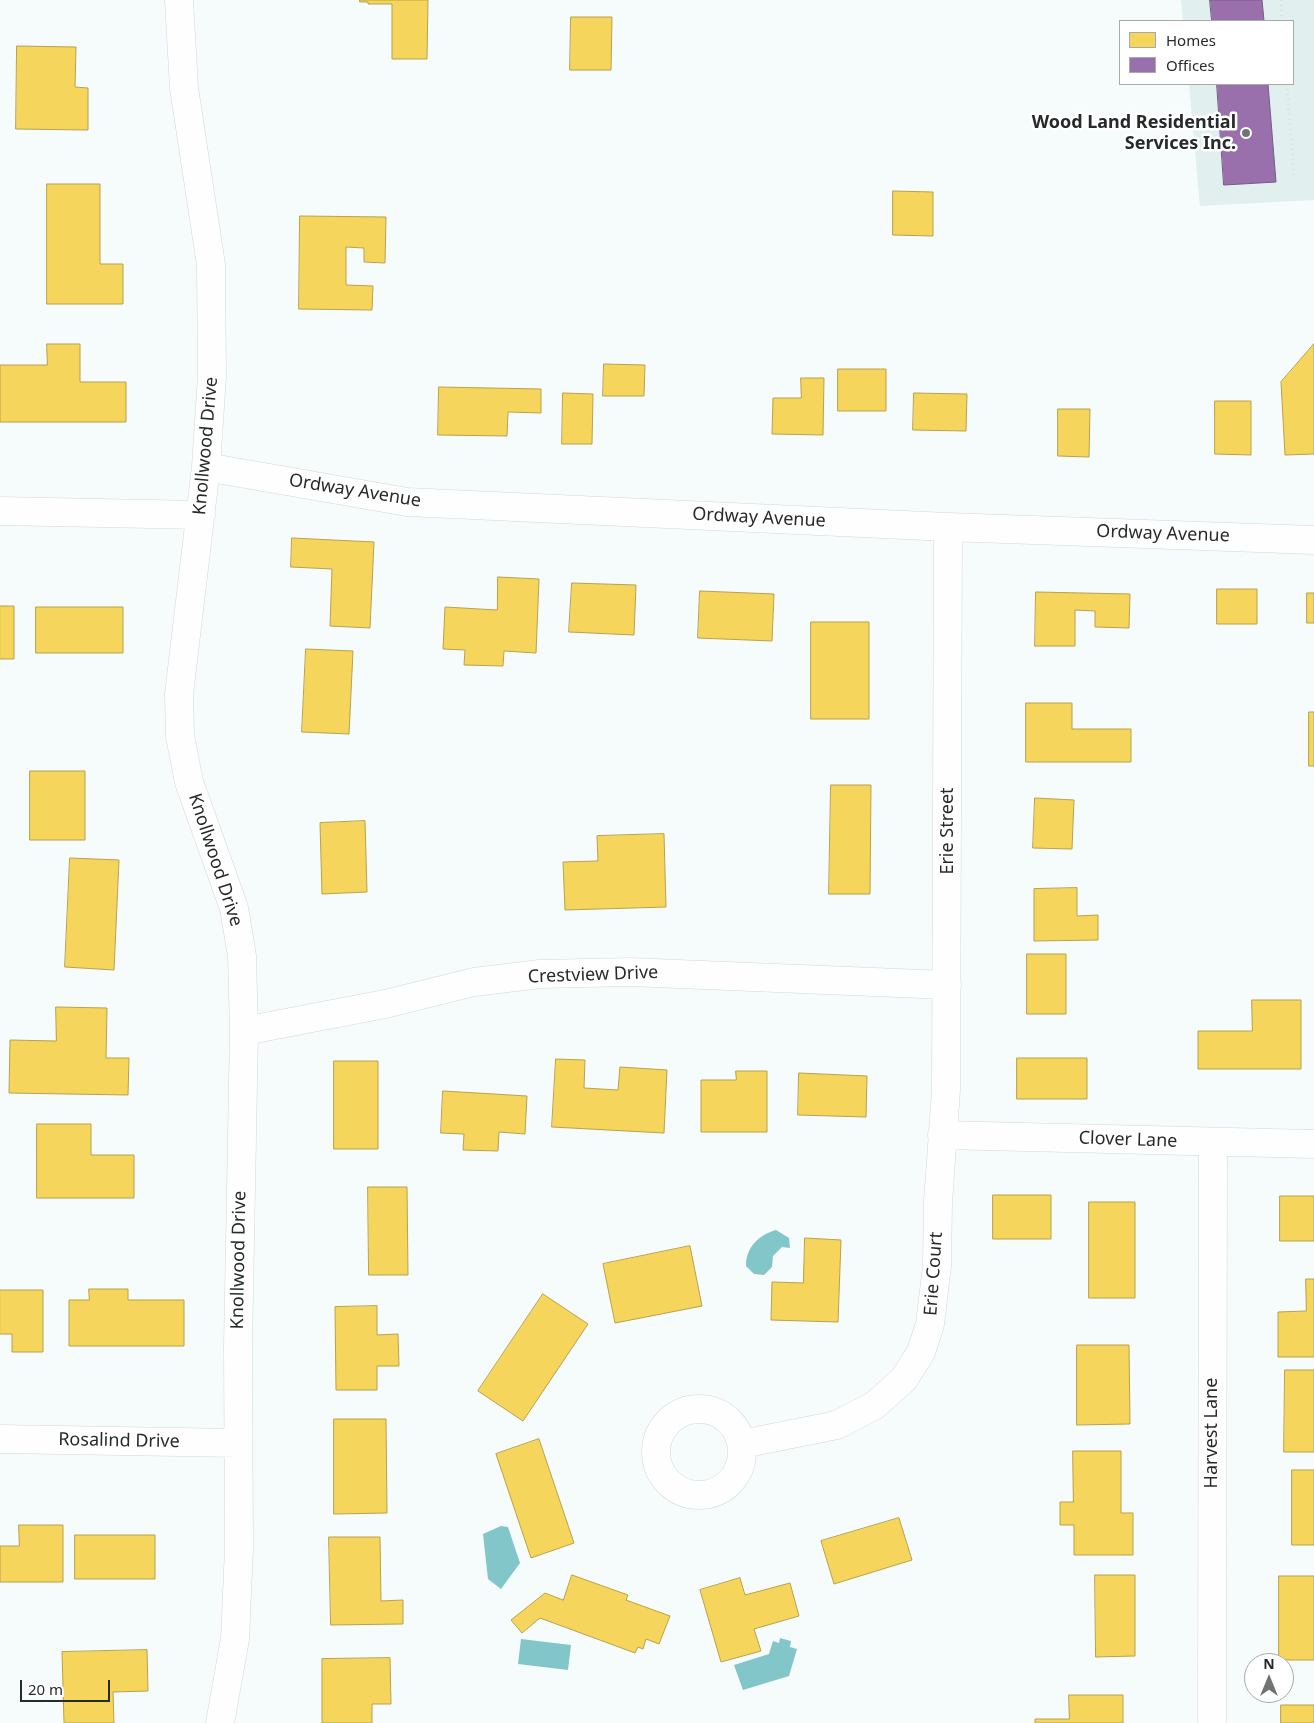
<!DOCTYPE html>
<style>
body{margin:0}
#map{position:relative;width:1314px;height:1723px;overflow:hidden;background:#f6fbfb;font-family:"Noto Sans",sans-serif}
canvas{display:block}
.legend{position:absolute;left:1119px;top:20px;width:175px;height:65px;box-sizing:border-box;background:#fff;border:1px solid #a9aaaa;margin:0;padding:6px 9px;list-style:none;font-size:15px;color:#272a2b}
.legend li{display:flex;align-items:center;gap:10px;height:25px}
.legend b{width:25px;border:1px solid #a9aaaa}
.north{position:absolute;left:1244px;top:1653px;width:50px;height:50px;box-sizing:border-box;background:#fff;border:1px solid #a9aaaa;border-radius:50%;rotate:0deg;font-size:14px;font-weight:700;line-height:20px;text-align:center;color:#272a2b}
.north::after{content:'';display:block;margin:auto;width:18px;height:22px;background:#6f7374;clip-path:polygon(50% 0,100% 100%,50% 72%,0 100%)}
.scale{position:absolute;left:20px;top:1680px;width:90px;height:22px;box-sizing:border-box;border:2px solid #272a2b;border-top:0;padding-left:6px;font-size:15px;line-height:18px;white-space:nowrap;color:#272a2b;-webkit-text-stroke:4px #fff;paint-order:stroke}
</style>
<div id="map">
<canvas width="1314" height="1723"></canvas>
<ul class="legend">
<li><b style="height:14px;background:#f6d55c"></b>Homes</li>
<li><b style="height:14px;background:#9970ab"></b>Offices</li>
</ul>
<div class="north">N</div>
<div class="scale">20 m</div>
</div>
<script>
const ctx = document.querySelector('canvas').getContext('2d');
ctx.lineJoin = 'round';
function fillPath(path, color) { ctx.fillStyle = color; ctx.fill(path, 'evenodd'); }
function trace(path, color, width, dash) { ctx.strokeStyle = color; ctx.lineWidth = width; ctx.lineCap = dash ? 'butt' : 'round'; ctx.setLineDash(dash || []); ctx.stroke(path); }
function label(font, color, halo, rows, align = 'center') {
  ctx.font = font + ' "Noto Sans",sans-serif'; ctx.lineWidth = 5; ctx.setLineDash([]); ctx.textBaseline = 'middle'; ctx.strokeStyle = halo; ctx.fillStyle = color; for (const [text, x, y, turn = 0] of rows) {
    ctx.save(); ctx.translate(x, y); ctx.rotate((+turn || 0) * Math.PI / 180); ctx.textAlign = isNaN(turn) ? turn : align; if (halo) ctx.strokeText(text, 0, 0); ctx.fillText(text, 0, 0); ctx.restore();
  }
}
fillPath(new Path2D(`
 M1181 0H1314V200L1200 206 1189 84H1293V21H1183Z`), '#e1efef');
fillPath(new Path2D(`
 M776 1230 789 1238 790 1248 782 1247 773 1256 772 1267 764 1275 754 1274 746 1266C746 1247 759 1235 776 1230Z
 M501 1526 508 1527 520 1563 501 1589 488 1579 483 1534Z
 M780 1638 791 1641 790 1647 797 1649 789 1676 743 1690 734 1665 769 1654 773 1641 779 1643Z
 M521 1639 571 1645 568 1670 518 1664Z`), '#82c6ca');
const homes = new Path2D(`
 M360 0H428L427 59H392V4H368V2H360Z
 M571 17H612L611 70H570Z
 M17 46 76 47 75 87 88 88V130L16 129Z
 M47 184H100V264H123V304H47Z
 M893 191 933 192V236L893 235Z
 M300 216 386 217 385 263 364 262V248L346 247V285L373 286 372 310 299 309Z
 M47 344H80V382H126V422H0V365H47Z
 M1314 344V454L1285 455 1281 382Z
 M604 364 645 365 644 396H603Z
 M838 369H886V411H838Z
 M801 378H824L823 435 772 434 773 398H801Z
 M439 387 541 389V413L508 412 507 436 438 435Z
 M563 393 593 394 592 444H562Z
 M914 393 967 394 966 431 913 430Z
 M1215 401H1251V455L1215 454Z
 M1058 409H1090L1089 457 1058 456Z
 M292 538 374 542 370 628 330 626 332 569 291 567Z
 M498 577 539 579 536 653 504 651 503 666 464 665 465 650 443 649 445 607 497 610Z
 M572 583 636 585 634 635 569 632Z
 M1217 589H1257V624H1217Z
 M700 591 774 594 772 641 698 638Z
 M1036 592 1130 594 1129 628 1095 627V611L1075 610V646H1035Z
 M1307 593H1314V623H1307Z
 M0 606H14V659H0Z
 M36 607H123V653H36Z
 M811 622H869V719H811Z
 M306 649 353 651 349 734 302 732Z
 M1026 703H1072V729H1131V762H1026Z
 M1309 712H1314V766H1309Z
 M30 771H85V840H30Z
 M831 785H871L870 894H829Z
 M1035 798 1074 800 1072 849 1033 848Z
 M365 821 367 892 322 894 320 823Z
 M664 834 666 907 565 910 563 862 598 861 597 836Z
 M70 858 119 860 114 970 65 967Z
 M1077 888V916L1098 915V940L1034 941V889Z
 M1027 954H1066V1014H1027Z
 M1252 1000H1301V1069H1198V1031H1252Z
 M56 1007 107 1008 106 1058H129L128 1095 9 1093 10 1040 56 1041Z
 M1017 1058H1087V1099H1017Z
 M556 1059 585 1060 584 1088 618 1090 620 1067 667 1070 664 1133 552 1127Z
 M334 1061H378V1149H334Z
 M736 1071H767V1132H701V1080H736Z
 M799 1073 867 1076 866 1117 798 1115Z
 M443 1091 527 1096 525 1134 499 1132 498 1151 463 1150 464 1134 441 1133Z
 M37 1124H91V1155H134V1198H37Z
 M368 1187H407L408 1275H369Z
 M993 1195H1051V1239H993Z
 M1280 1196H1314V1241H1280Z
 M1089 1202H1135V1298H1089Z
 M805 1238 841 1240 838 1322 771 1320 772 1282 803 1283Z
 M690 1246 702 1306 615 1323 603 1264Z
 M1306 1279H1314V1357H1278V1312L1306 1311Z
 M89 1289H128V1300H184V1346H69V1300H89Z
 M0 1290H43V1352H12V1334H0Z
 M543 1294 588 1324 523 1421 478 1391Z
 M377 1306V1335L398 1334 399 1366H377V1390H336L335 1307Z
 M1077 1345H1129L1130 1424 1077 1425Z
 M1285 1370H1314V1452H1284Z
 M334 1419H386L387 1513 334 1514Z
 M539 1439 574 1543 531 1558 496 1454Z
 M1073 1451H1121V1513H1133V1555H1074V1525H1060V1502H1073Z
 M1292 1470H1314V1545H1292Z
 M899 1518 912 1560 834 1584 821 1541Z
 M19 1525H63V1582H0V1546H19Z
 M75 1535H155V1579H75Z
 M329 1537H380L381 1601 403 1600V1624L331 1625Z
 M572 1575 628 1595 626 1600 670 1616 659 1644 646 1639 643 1649 638 1647 635 1653 540 1618 522 1633 511 1620 545 1593 563 1600Z
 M1095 1575H1135V1656L1096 1657Z
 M1279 1576H1314V1660H1279Z
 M740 1578 745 1595 790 1583 799 1616 754 1629 761 1651 721 1662 700 1590Z
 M147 1650 148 1691 113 1692 114 1723H64L62 1652Z
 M390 1658 391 1704H372V1723H322V1659Z
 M1069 1695H1123V1723H1035V1719H1069Z
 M1281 1705H1314V1723H1281Z`);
fillPath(homes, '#f6d55c');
trace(homes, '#b8a24d', 1);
const offices = new Path2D(`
 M1210 0H1262L1264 21H1212Z
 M1217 84H1268L1276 182 1224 185Z`);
fillPath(offices, '#9970ab');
trace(offices, '#775b85', 1);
const street = new Path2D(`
 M179 0 184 88 211 265 212 376 206 467 179 694 180 736 189 782 234 908 242 956 244 1031 238 1346 239 1548 235 1639 220 1723
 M206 467 407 502 948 527 1314 540
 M0 511 201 515
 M244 1031 385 1004 474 982 540 974 630 972 947 985
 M942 1135 1314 1144
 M656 1452a43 43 0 1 1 86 0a43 43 0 1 1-86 0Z
 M0 1439 238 1443
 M742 1444 837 1425 875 1405 904 1379 921 1352 930 1324 937 1266 938 1202 946 1090 948 527
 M1212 1723 1213 1143`);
trace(street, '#d3d7d8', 29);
trace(new Path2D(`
 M1281 0 1282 21
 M1287 84 1294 176`), '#dddfe0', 3, [1, 4]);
trace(street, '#fefefe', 28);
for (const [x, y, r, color] of [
 [1246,133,5,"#6f7374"]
]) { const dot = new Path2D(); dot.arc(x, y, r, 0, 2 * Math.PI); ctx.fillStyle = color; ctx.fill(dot); trace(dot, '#fff', 2); }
label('bold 18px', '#272a2b', '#fff', [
 ["Wood Land Residential",1236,123],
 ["Services Inc.",1236,144]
], 'right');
label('18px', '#272a2b', '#fff', [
 ["Knollwood Drive",206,446,-85],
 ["Ordway Avenue",355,491,9],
 ["Ordway Avenue",759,518,3],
 ["Ordway Avenue",1163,534,2],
 ["Erie Street",948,831,-90],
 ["Knollwood Drive",215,860,72],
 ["Crestview Drive",593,975,-2],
 ["Clover Lane",1128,1140,2],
 ["Knollwood Drive",239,1260,-89],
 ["Erie Court",934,1274,-86],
 ["Harvest Lane",1212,1433,-90],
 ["Rosalind Drive",119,1441,1]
]);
</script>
